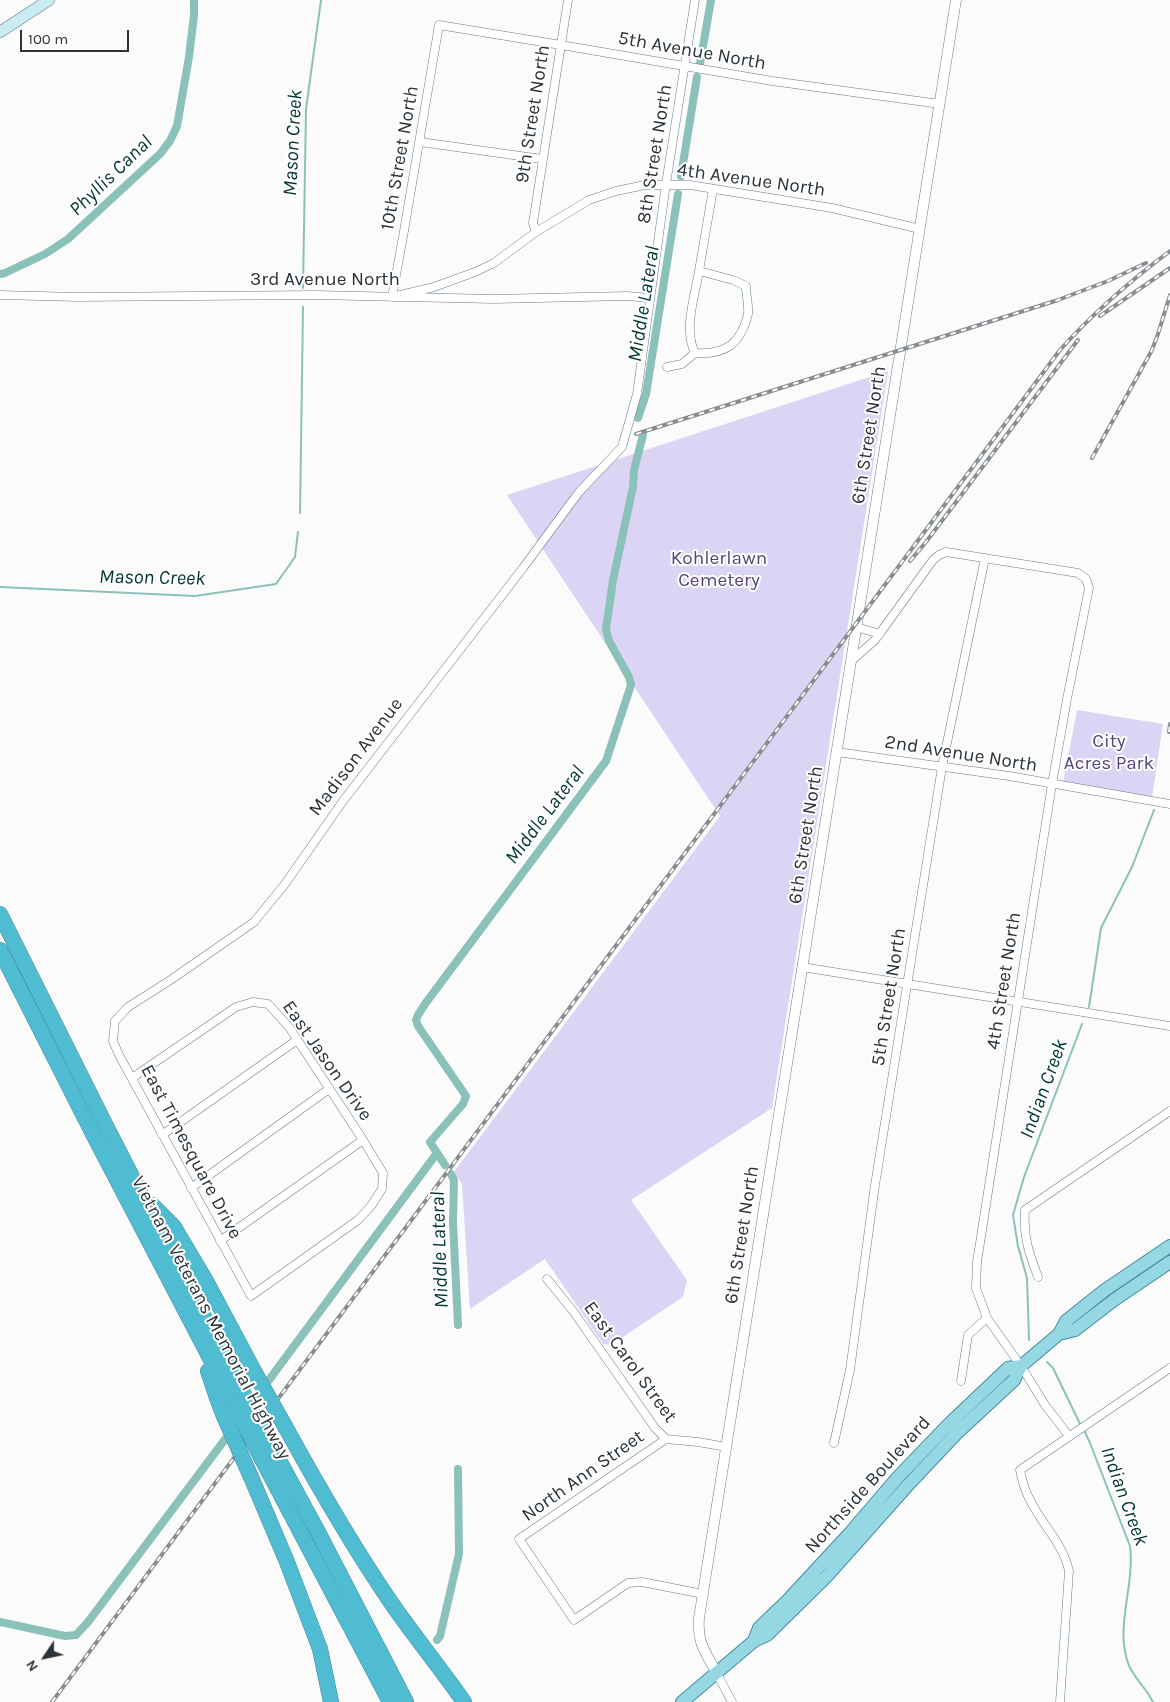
<!DOCTYPE html>
<style>
body{margin:0}
#map{position:relative;width:1170px;height:1702px;overflow:hidden;background:#fbfbfb;font-family:Karla,sans-serif}
canvas{display:block}
.north{position:absolute;left:20px;top:1632px;width:50px;height:50px;-webkit-text-stroke:4px #fff;paint-order:stroke;rotate:236deg;font-size:14px;font-weight:700;line-height:20px;text-align:center;color:#2a333a}
.north::after{content:'';display:block;margin:auto;width:18px;height:22px;background:#2a333a;clip-path:polygon(50% 0,100% 100%,50% 72%,0 100%)}
.scale{position:absolute;left:20px;top:30px;width:109px;height:22px;box-sizing:border-box;border:2px solid #2a333a;border-top:0;padding-left:6px;font-size:15px;line-height:18px;white-space:nowrap;color:#2a333a;-webkit-text-stroke:4px #fff;paint-order:stroke}
</style>
<div id="map">
<canvas width="1170" height="1702"></canvas>
<div class="north">N</div>
<div class="scale">100 m</div>
</div>
<script>
const ctx = document.querySelector('canvas').getContext('2d');
ctx.lineJoin = 'round';
function fillPath(path, color) { ctx.fillStyle = color; ctx.fill(path, 'evenodd'); }
function trace(path, color, width, dash) { ctx.strokeStyle = color; ctx.lineWidth = width; ctx.lineCap = dash ? 'butt' : 'round'; ctx.setLineDash(dash || []); ctx.stroke(path); }
function label(font, color, halo, rows, align = 'center') {
  ctx.font = font + ' Karla,sans-serif'; ctx.lineWidth = 4; ctx.setLineDash([]); ctx.textBaseline = 'middle'; ctx.strokeStyle = halo; ctx.fillStyle = color; for (const [text, x, y, turn = 0] of rows) {
    ctx.save(); ctx.translate(x, y); ctx.rotate((+turn || 0) * Math.PI / 180); ctx.textAlign = isNaN(turn) ? turn : align; if (halo) ctx.strokeText(text, 0, 0); ctx.fillText(text, 0, 0); ctx.restore();
  }
}
fillPath(new Path2D(`
 M888 371 772 1108 631 1200 687 1280 683 1297 611 1345 603 1344 545 1259 470 1309 462 1184 454 1172 720 816 507 495Z
 M1077 710 1163 724 1152 797 1063 783Z`), '#dcd4f5');
trace(new Path2D(`
 M303 288 306 109 321 0
 M300 513 303 307
 M0 587 195 596 276 584 295 557 298 532
 M1089 1007 1101 928 1132 867 1154 810
 M1029 1340 1027 1278 1018 1246 1013 1215 1024 1177 1082 1024
 M1047 1362 1053 1368 1081 1426
 M1084 1430 1090 1443 1130 1546C1135 1584 1116 1623 1127 1660 1131 1676 1146 1687 1153 1702`), '#8ac2ba', 2);
trace(new Path2D(`
 M700 64 711 0
 M681 176 697 77
 M0 274 5 273 45 254 68 239 160 154 170 141 177 126 189 57 194 15V0
 M638 418 646 394 678 194
 M445 1165 430 1142 463 1104 466 1096 418 1026 416 1020 418 1015 425 1004 606 761 631 685 629 677 609 641 606 629 613 580 633 487 634 470 643 435
 M451 1174 454 1180 453 1222 458 1325
 M249 1407 437 1153
 M0 1622 65 1636 76 1635 88 1622 232 1430
 M437 1640 440 1636 459 1554 458 1469`), '#8ac2ba', 8);
const minor = new Path2D(`
 M420 142 542 159
 M920 229 832 208 690 185H645L616 191 589 200 536 232 494 263 475 272 434 287 392 297 404 231 439 25 561 45 772 81 940 104
 M536 232 533 223 568 0
 M699 271 733 280 746 286C746 295 749 306 748 314 741 344 725 355 695 353 683 329 695 296 699 271Z
 M699 271 713 189
 M0 295 78 297 315 295 494 299 627 296 650 298
 M667 367 682 364 695 353
 M856 627 880 634
 M851 661 875 640 933 560 939 555 946 552 1078 573 1086 579 1089 588 1067 699 1052 784 977 1262 976 1288 987 1318 968 1335 961 1381
 M837 752 1009 776 1170 804
 M802 967 1170 1026
 M132 1078 236 1007 253 1002 268 1004 289 1027 363 1140 383 1173 382 1189 371 1206 358 1220 251 1296 119 1055 113 1041 115 1021 128 1007 172 979 254 922 285 884 343 801 523 568 579 492 622 447 637 394 666 184 695 0
 M162 1135 297 1040
 M191 1188 329 1089
 M220 1241 363 1140
 M1038 1277C1029 1253 1023 1237 1025 1210L1170 1111
 M547 1279 573 1311 655 1428 666 1439 698 1442 727 1447
 M987 1318 1021 1366 1045 1405 1069 1436
 M666 1439 519 1539 574 1620 628 1583 642 1582 703 1594
 M834 1443 850 1370 875 1185 942 767 985 558
 M716 1672 732 1702
 M1060 1702 1069 1571C1063 1543 1042 1525 1030 1500 1025 1491 1022 1480 1020 1470L1170 1368`);
const tertiary = new Path2D(`
 M716 1672C705 1651 697 1643 699 1618L956 0`);
const secondary = new Path2D(`
 M0 32 49 0`);
const primary = new Path2D(`
 M1059 1334 1075 1330 1114 1300 1170 1262
 M754 1641 759 1628 788 1600 850 1533 898 1477 949 1424 1008 1368 1021 1366
 M682 1702 754 1641 767 1635 826 1577 908 1485 958 1432 1014 1380 1021 1366 1059 1334 1066 1321 1105 1290 1170 1246`);
const motorway = new Path2D(`
 M0 914 106 1126 241 1389
 M0 950 93 1134 233 1402
 M152 1205 174 1227 206 1281 255 1373
 M208 1371 217 1398 223 1414
 M286 1428C319 1488 353 1547 392 1604 415 1637 441 1669 464 1702
 M273 1449 318 1532 406 1702
 M263 1461 390 1702
 M251 1477 287 1562 320 1649 331 1702`);
trace(minor, '#657b8b', 9);
trace(tertiary, '#657b8b', 11);
trace(secondary, '#657b8b', 12);
trace(primary, '#438c9d', 14);
trace(motorway, '#438c9d', 16);
trace(minor, '#fff', 8);
trace(tertiary, '#fff', 10);
trace(secondary, '#caebf2', 11);
trace(primary, '#96d7e4', 12);
trace(motorway, '#50bcd2', 15);
const rail = new Path2D(`
 M1100 316 1170 268
 M636 434 1058 300 1108 281 1146 263
 M1092 458 1151 352 1157 337 1170 295
 M910 561 926 542 1078 340
 M1169 732 1170 724
 M52 1702 1060 350C1093 313 1130 281 1170 251`);
trace(rail, '#888d91', 4);
trace(rail, '#fff', 2, [5.5]);
const motorwayBridge = new Path2D(`
 M255 1373 286 1428
 M241 1389 273 1449
 M233 1402 263 1461
 M223 1414 251 1477`);
trace(motorwayBridge, '#438c9d', 16, []);
trace(motorwayBridge, '#50bcd2', 15);
label('19px', '#2a333a', '#fff', [
 ["5th Avenue North",692,51,10],
 ["9th Street North",533,114,-81],
 ["8th Street North",655,154,-81],
 ["10th Street North",400,158,-80],
 ["4th Avenue North",751,180,8],
 ["3rd Avenue North",325,280],
 ["6th Street North",869,435,-81],
 ["2nd Avenue North",961,754,9],
 ["Madison Avenue",356,757,-53],
 ["6th Street North",806,835,-81],
 ["4th Street North",1004,981,-81],
 ["5th Street North",889,997,-81],
 ["East Jason Drive",327,1061,55],
 ["East Timesquare Drive",191,1152,62],
 ["6th Street North",742,1235,-81],
 ["Vietnam Veterans Memorial Highway",211,1318,62],
 ["East Carol Street",630,1362,54],
 ["North Ann Street",583,1476,-35],
 ["Northside Boulevard",868,1485,-48]
]);
label('19px', '#55447b', '#fff', [
 ["Kohlerlawn",719,559],
 ["Cemetery",719,581],
 ["City",1109,742],
 ["Acres Park",1109,764]
]);
label('italic 20px', '#003631', '#fff', [
 ["Mason Creek",293,143,-87],
 ["Phyllis Canal",111,176,-44],
 ["Middle Lateral",644,304,-81],
 ["Mason Creek",152,578,1],
 ["Middle Lateral",545,815,-53],
 ["Indian Creek",1044,1089,-70],
 ["Middle Lateral",440,1250,-92],
 ["Indian Creek",1124,1496,70]
]);
</script>
